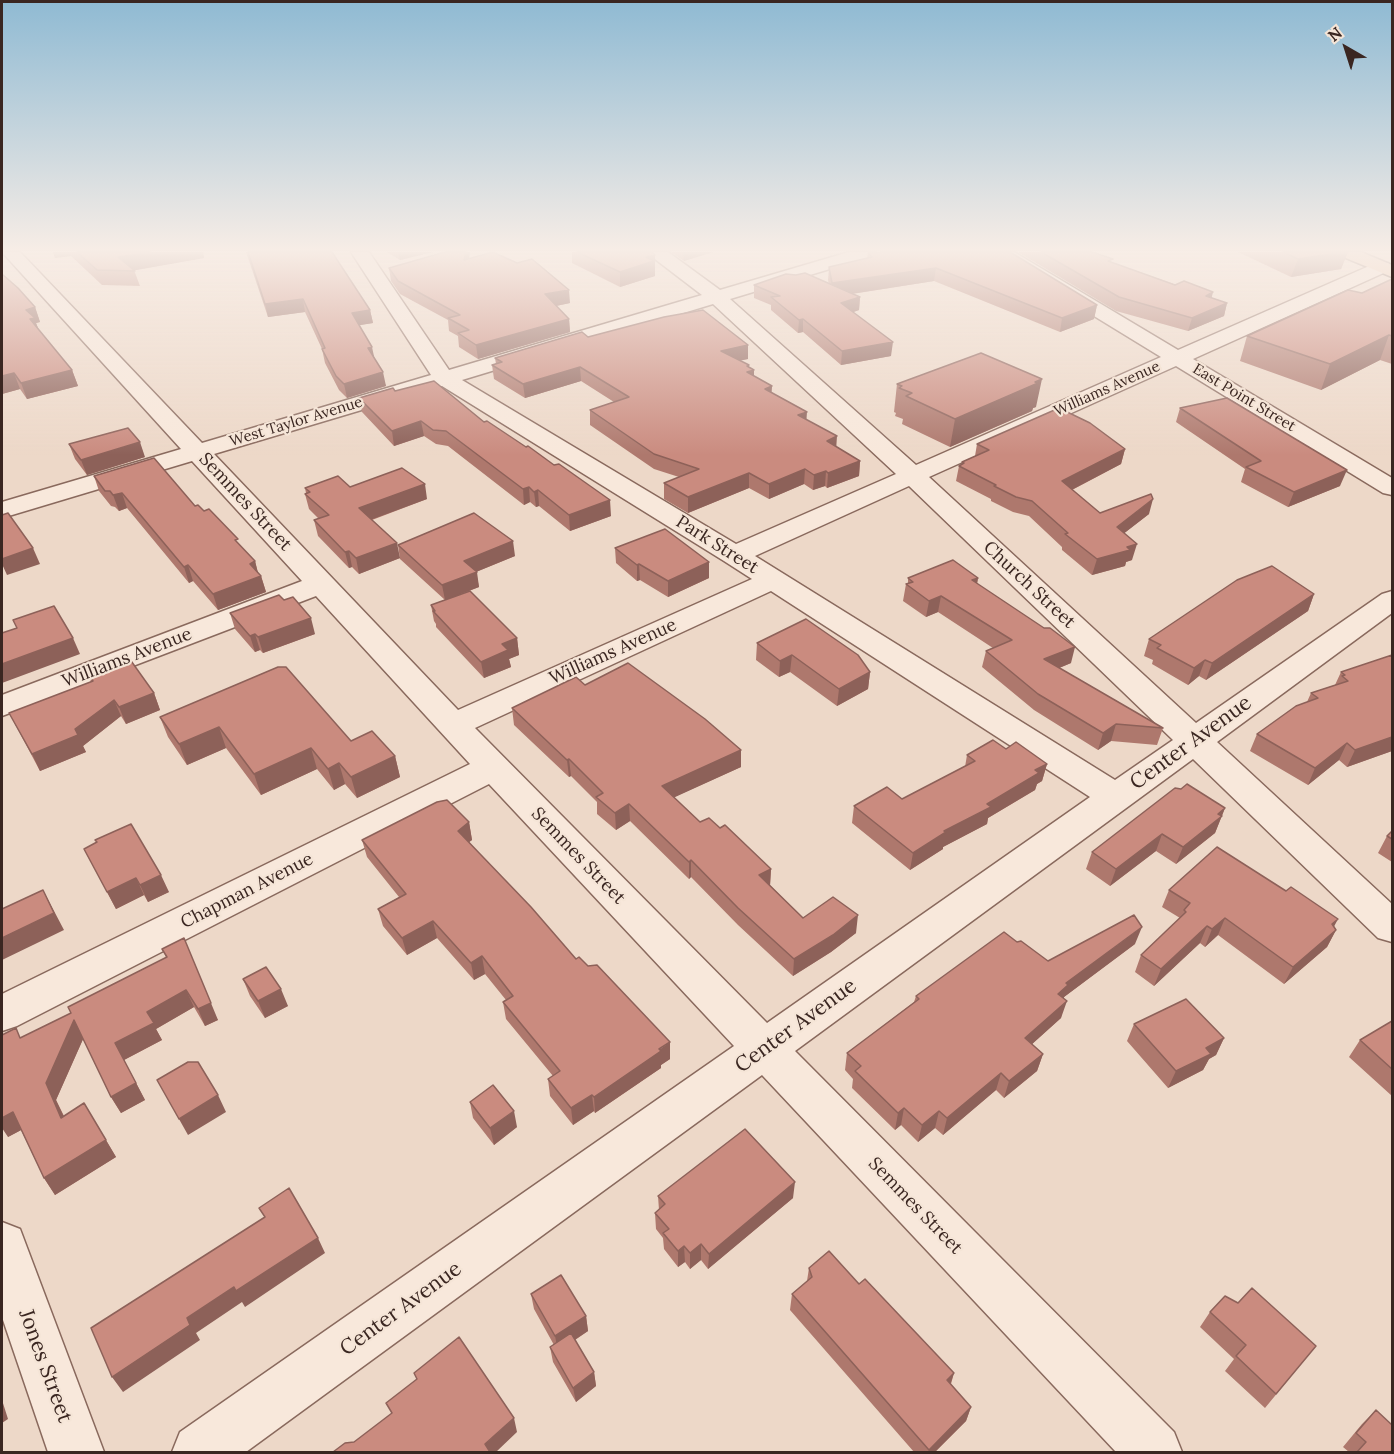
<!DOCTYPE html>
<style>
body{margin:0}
#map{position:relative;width:1394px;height:1454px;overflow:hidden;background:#edd8c8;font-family:Lora,serif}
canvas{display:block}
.frame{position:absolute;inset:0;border:3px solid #3a2621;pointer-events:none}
.north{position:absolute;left:1316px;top:18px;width:60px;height:60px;-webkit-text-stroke:4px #f5e5d7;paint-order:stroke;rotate:321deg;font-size:16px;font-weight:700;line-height:24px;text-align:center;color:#3a2621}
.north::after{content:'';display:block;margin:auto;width:21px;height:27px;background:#3a2621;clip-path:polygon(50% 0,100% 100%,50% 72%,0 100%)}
</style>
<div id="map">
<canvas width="1394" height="1454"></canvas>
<div class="frame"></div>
<div class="north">N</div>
</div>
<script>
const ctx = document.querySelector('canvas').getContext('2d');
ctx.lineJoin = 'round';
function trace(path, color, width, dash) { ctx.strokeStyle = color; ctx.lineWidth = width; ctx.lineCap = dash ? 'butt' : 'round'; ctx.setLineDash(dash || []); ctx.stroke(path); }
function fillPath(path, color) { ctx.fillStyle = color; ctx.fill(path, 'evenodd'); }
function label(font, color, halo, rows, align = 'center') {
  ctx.font = font + ' Lora,serif'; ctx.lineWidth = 4.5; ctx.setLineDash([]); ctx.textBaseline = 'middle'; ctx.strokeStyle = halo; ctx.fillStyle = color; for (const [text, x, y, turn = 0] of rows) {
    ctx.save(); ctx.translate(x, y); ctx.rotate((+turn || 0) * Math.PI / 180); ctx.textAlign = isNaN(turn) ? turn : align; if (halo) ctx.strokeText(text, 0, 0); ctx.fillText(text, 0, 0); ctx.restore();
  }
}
const street = new Path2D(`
 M2 252H20L202 443 431 375 351 252H369L449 370 702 295 651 256 648 252H668L720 290 849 252H876L873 256 730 299 916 465 1161 357 996 256 993 252H1014L1178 350 1376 263H1388L1391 267 1388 271 1193 359 1392 478V495L1383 493 1176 366 929 477 1196 723 1382 594 1392 591V613L1217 742 1392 904V942L1378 938 1193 759 795 1051 1174 1432 1182 1452H1116L762 1075 246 1452H172L180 1432 734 1046 489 784 17 1026 2 1031V994L470 764 316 596 2 716V695L302 581 192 461 2 518V502L181 449ZM713 304 896 474 736 544 462 380ZM442 386 724 561 752 579 458 710 214 454ZM909 486 1173 740 1115 780 755 556ZM771 591 1090 797 767 1023 475 728Z
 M2 1222 20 1229 104 1452H48L2 1317Z`);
const primary = new Path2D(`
 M1338 252H1361L1392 265V277L1341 256Z`);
trace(street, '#89695d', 3);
trace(primary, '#573931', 3);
fillPath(street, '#f8e8db');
fillPath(primary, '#eec3a2');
fillPath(new Path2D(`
 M53 252H203L204 258 134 270 140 286 102 285 71 256 55 258Z
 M246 252H332L370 310 373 323 359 325 386 386 347 398 339 390 325 363 322 349 305 312 268 317Z
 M387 252H433L400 260Z
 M445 252H470L469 259 570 303 556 306 569 319 570 332 478 359 459 347 458 336 449 331 448 320 400 294 391 281 389 268Z
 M572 252H652L655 269H654L655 276 620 287 572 263Z
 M671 252H713L684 261Z
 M881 252 1097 305 1094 319 1060 332 934 281 852 294 860 297 859 310 853 312 891 356 841 365 803 332 798 333 771 310V305L754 298V285L829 284 828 280 829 267 867 258 868 253Z
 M1018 252H1096L1095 253 1112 262 1227 303 1224 316 1188 331 1116 311Z
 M1238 252H1348L1341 269 1291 277Z
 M1392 279V364L1380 360 1321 390 1240 361 1247 336 1362 293Z
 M35 307 40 322 36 323 39 331 72 370 78 386 27 399 20 389 2 394Z
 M588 337 748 345V359L740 360 749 367 754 376 772 386 771 392 807 420 836 447 860 461 859 476 827 488 825 486 813 490 804 484 769 499 749 488 688 513 664 499V483L679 477 654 469 590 425V410L614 402 581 381 525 398 494 379 492 365 496 364 495 358Z
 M897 384 1036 407 1033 408 1032 411 950 447 902 424 903 419 895 416 896 413 894 412Z
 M395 391 484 422 611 516 570 531 539 506 536 507 530 502 524 505 448 446 436 444 424 436 394 446 362 412 359 398Z
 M1180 408 1340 486 1288 507 1241 482 1245 469 1176 422Z
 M69 444 145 457 87 475 75 459Z
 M977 444 1125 449 1121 464 1072 490 1100 513 1149 514 1124 533 1132 560 1126 562 1125 566 1092 575 1062 550V547L1029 516 1013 512 991 501V499L956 481 959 466 962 464V462L975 456Z
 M94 476 195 506 240 546 255 561 258 573 261 576 266 592 218 610 193 581 189 583 127 508 119 511 115 507 111 506 99 491Z
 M350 487 427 499 372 520 400 558 359 574 352 567 349 568 318 536 314 520 319 519 309 509 305 494 306 493 305 488Z
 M398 545 515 556 476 572 479 587 446 600 517 638 519 655 509 659 511 667 484 678 436 627V624L434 621 431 605 445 600 400 559Z
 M615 548 709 578 668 597 640 580 637 581 616 563Z
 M908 578H978L977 584 1071 663 1059 668 1163 728 1157 745 1111 741 1098 750 1034 710 982 667 986 651 993 648 938 612 926 617 903 601 906 584H908Z
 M1314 594 1308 611 1206 680 1199 676 1188 685 1152 664 1153 660 1144 656 1149 639Z
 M230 613 315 634 263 653 260 650 255 652 235 629Z
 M757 643 870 672 868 689 837 706 790 672 779 677 756 660Z
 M1392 655V751L1347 767 1339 760 1308 785 1250 751 1257 734 1307 702 1311 693 1335 685 1341 672Z
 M88 673 154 693 160 710 126 724 121 716 83 746 86 752 40 771 9 713 91 682Z
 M585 685 741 750V767L674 797 700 822 720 828 771 869 770 885 803 918 856 933 831 952 793 976 738 925 691 877 689 879 630 821 616 830 597 814V802L571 776 569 777 514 725 512 708Z
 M160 717 351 741 395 756 400 777 357 798 345 784 334 790 317 769 261 795 226 748 187 765 168 737Z
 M1006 749 1047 764 1042 781 1037 784 1035 790 988 818 987 824 943 847V849L910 870 852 823 854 806 902 799 965 767 967 755Z
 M1225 808 1215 833 1176 864 1156 851 1110 886 1086 869 1092 852Z
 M469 822 472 840 469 842 576 959 670 1059 661 1065V1068L595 1113 594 1111 573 1125 550 1096 548 1079 553 1076 506 1019 503 1002 506 1000 485 974 474 980 437 938 407 955 383 926 378 909 399 897 367 857 362 840Z
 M1392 831V862L1378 853 1387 836Z
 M84 849 169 892 148 902 144 895 116 909Z
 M1169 890 1334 926 1336 930 1327 947 1284 984 1218 935 1205 947 1200 943 1154 986 1135 972 1141 955 1180 918 1162 907Z
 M1017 942 1048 961 1135 944 1064 997 1061 1018 1032 1044 1043 1054 1037 1071 1004 1098 996 1090 943 1135 935 1128 918 1142 901 1125 895 1130 852 1088 853 1079 845 1070 847 1053 914 1002 916 996Z
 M162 949 218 1020 205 1026 194 1007 156 1029 162 1040 124 1060 145 1100 121 1113 111 1097 83 1039 56 1100 64 1116 84 1103 116 1157 55 1195 44 1178 21 1130 8 1137 22 1037 71 1013 166 957Z
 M243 979 288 1006 265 1018 250 996Z
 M1392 1021V1096L1349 1057 1360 1040Z
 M1134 1024 1224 1038 1216 1055 1209 1059 1203 1070 1168 1088 1127 1041Z
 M470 1102 517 1127 494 1145 473 1118Z
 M658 1196 793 1198 708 1269 701 1260 690 1269 685 1262 678 1267 664 1249 663 1238 656 1229 655 1213 659 1210Z
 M809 1268 859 1284 954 1373 951 1384 971 1407 966 1421 935 1452H914L790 1310 792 1294 807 1281Z
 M531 1294 586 1316 588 1331 575 1340 594 1372 596 1386 576 1402 553 1362 550 1347 554 1345 534 1309Z
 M1238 1303 1316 1346 1265 1408 1225 1371 1234 1359 1200 1327 1210 1312Z
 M1376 1410 1392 1452H1349L1343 1447 1362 1424Z`), '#ae786d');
fillPath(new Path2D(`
 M53 252H69L71 256 55 258Z
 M150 252H203L204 258 131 271 118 257Z
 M398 252H433L400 260Z
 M466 252H470V253L466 273 464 260Z
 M683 252H713L684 261Z
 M1343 252H1348L1341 269 1291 277 1298 259Z
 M655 255V276L620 287V272L646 257Z
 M936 268 934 281 831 297 832 283Z
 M569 290 570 303 546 308 545 294Z
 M1213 292 1210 305 1206 296Z
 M860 297 859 310 840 317 841 303Z
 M303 299 305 312 268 317 265 304Z
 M1227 303 1224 316 1188 331 1192 318Z
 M1097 305 1094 319 1060 332 1062 318Z
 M35 307 40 322 36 323 40 333 35 335 26 310Z
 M370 310 373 323 355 326 352 313Z
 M569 319 570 332 478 359 476 345Z
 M803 319V332L798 333 799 320Z
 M1389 335 1380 360 1321 390 1330 364Z
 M893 342 891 356 841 365 842 351Z
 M748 345V359L720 365 721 351Z
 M372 347 375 361 368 348Z
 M749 365V372L754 370V384L747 386V366Z
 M580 367 581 381 525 398 523 384Z
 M72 370 78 386 27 399 21 383Z
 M383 372 386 386 347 398 344 384Z
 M14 373 20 389 2 394V376Z
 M1042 379 1036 407 1033 408 1032 411 950 447 955 419Z
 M772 386 771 400 765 389Z
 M807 412 806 426 798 415Z
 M421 421 424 436 394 446 392 431Z
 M837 436 836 451 827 441Z
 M140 442 145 457 87 475 81 460Z
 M1125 449 1121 464 1058 497 1062 481Z
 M860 461 859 476 827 488 828 473Z
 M805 469 804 484 769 499V484Z
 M1347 470 1340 486 1288 507 1294 492Z
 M826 471 825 486 813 490 814 475Z
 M749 473V488L688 513V497Z
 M425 484 427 499 362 523 359 508Z
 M529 487 530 502 524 505 523 489Z
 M538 490 539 506 536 507 534 492Z
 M122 493 127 508 119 511 113 495Z
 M1153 499 1149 514 1113 542 1117 527Z
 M610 500 611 516 570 531 569 515Z
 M513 541 515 556 466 576 464 561Z
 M397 543 400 558 359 574 356 558Z
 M1137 544 1132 560 1126 562 1125 566 1092 575 1097 559 1127 547Z
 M33 548 40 564 7 575 2 564V559Z
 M349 551 352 567 349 568 345 552Z
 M255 561 259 577 261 576 266 592 218 610 213 594Z
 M709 562V578L668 597V581Z
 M639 564 640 580 637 581V565Z
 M188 565 193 581 189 583 184 567Z
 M477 572 479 587 445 600 442 585Z
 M978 578 975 594 972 580Z
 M1314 594 1308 611 1206 680 1212 663Z
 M941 596 938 612 926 617 929 601Z
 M311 618 315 634 263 653 258 637Z
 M255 634 260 650 255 652 250 636Z
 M73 638 80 654 2 683V664Z
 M517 638 519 655 509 659 511 667 484 678 481 662 502 644Z
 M1075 647 1071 663 1040 676 1044 659Z
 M792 655 790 672 779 677 780 661Z
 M1205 660 1199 676 1188 685 1194 668Z
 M870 672 868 689 837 706 839 689Z
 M154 693 160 710 126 724 119 707Z
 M114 700 121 716 83 746 86 752 40 771 32 754 75 729Z
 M1392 723V751L1347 767 1355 750Z
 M1116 724 1111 741 1098 750 1103 733Z
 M219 727 226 748 187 765 179 744Z
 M1347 743 1339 760 1308 785 1315 768Z
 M311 748 317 769 261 795 254 774Z
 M741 750V767L662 803V786Z
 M395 756 400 777 357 798 351 777Z
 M569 759 571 776 569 777 567 760Z
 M339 763 345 784 334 790 328 769Z
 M1047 764 1042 781 1037 784 1035 790 988 818 987 824 943 847V849L910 870 913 853 944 831 987 804 1035 770Z
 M629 804 630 821 616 830 615 813Z
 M1225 808 1215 833 1176 864 1183 847 1218 814Z
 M469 822 472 840 461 848 458 831Z
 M1162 834 1156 851 1110 886 1116 869Z
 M691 860V877L689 879V862Z
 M771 869 770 886 759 875Z
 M161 875 169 892 148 902 140 885Z
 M136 878 144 895 116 909 107 892Z
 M43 890 64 930 2 960V938Z
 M858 915 856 933 831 952 793 976 794 959Z
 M1225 918 1218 935 1205 947 1212 929Z
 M1338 919 1329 936 1336 930 1327 947 1284 984 1293 967 1332 924Z
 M433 921 437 938 407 955 402 938Z
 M1207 926 1200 943 1154 986 1161 969Z
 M1142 927 1135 944 1064 997 1063 1002 1058 994 1066 983Z
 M184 938 218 1020 205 1026 198 1009Z
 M482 956 485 974 474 980 471 963Z
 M281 989 288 1006 265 1018 258 1001Z
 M186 990 194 1007 156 1029 162 1040 124 1060 145 1100 121 1113 111 1097 115 1043 147 1012Z
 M1067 1001 1061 1018 1020 1055 1025 1038Z
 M74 1020 84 1037 56 1100 72 1134 61 1118 46 1083Z
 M1224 1038 1216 1055 1209 1059 1203 1070 1168 1088 1176 1071 1206 1048Z
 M670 1042V1059L661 1065V1068L595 1113 594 1097Z
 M1043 1054 1037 1071 1004 1098 1009 1081Z
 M1001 1073 996 1090 943 1135 947 1118Z
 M218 1095 226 1112 188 1135 179 1119Z
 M592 1095 594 1111 573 1125 571 1108Z
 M84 1103 116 1157 55 1195 44 1178Z
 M904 1108 901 1125 895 1130 898 1113Z
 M514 1111 517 1127 494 1145 490 1128Z
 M939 1111 935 1128 918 1142 922 1125Z
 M13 1112 25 1128 8 1137 2 1128V1118Z
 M795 1182 793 1198 708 1269 709 1254Z
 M318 1238 325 1253 245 1307 242 1302 196 1333 200 1340 123 1392 112 1377 187 1318 234 1287Z
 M701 1244V1260L690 1269V1253Z
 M684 1246 685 1262 678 1267V1251Z
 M586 1316 588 1331 558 1351 555 1336Z
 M594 1372 596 1386 576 1402 573 1388Z
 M954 1373 949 1388 947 1380Z
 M2 1400 8 1419 2 1423Z
 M971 1407 966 1421 935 1452H928L929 1450Z
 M514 1418 517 1432 496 1452H488L485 1444Z`), '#8d6159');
const building = new Path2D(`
 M77 252H150L118 257 135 271 97 270Z
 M248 252H332L370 310 352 313 372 347 368 348 383 372 344 384 336 376 322 349 325 348 303 299 265 304Z
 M445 252H466L464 260 493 252 517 263 532 259 569 290 545 294 569 319 476 345 458 333 469 330 448 318 460 315 398 281 389 268Z
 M577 252H652L655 255 646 257 654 261 620 272Z
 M881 252H1010L1097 305 1062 318 936 268 832 283 829 267 872 257 868 253Z
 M1041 252H1092L1113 259 1108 261 1175 285 1184 281 1213 292 1206 296 1227 303 1192 318 1119 297Z
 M1283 252H1343L1298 259Z
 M805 273 860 297 841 303 893 342 842 351 803 319 799 320 771 297 780 296 754 285 786 274 796 275Z
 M2 274 18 288 35 307 26 310 35 318 30 319 72 370 21 383 14 373 2 376Z
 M1392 279V336L1389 335 1330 364 1247 336 1348 290 1362 293Z
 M703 310 748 345 721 351 749 365 747 366 754 370 747 372 772 386 765 389 807 412 798 415 837 436 827 441 860 461 828 473 826 471 814 475 805 469 769 484 749 473 688 497 664 483 699 469 654 454 590 410 629 397 580 367 523 384 492 365 502 362 495 358 582 332 588 337 664 317Z
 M981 353 1042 379 1035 382 1038 383 955 419 906 396 912 393 899 388 902 386 897 384Z
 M434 381 484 422 487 421 526 447 528 446 554 465 559 464 610 500 569 515 538 490 534 492 529 487 523 489 446 431 433 430 421 421 392 431 359 398 393 388 395 391Z
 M1227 398 1347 470 1294 492 1246 467 1261 461 1180 408Z
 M1059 408 1090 423 1125 449 1062 481 1100 513 1151 494 1153 499 1117 527 1137 544 1127 547 1130 550 1097 559 1065 534 1068 533 1032 501 1016 497 994 486 996 485 959 466 964 463 962 462 989 450 977 444Z
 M128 428 140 442 81 460 69 444Z
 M154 458 195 506 198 505 204 511 209 509 238 539 235 540 255 561 250 564 261 576 213 594 188 565 184 567 122 493 113 495 110 491H105L94 476Z
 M402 468 425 484 359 508 397 543 356 558 349 551 345 552 314 520 329 515 305 494 310 492 305 488 338 476 350 487Z
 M8 513 33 548 2 559V515Z
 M474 513 513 541 464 561 477 572 442 585 398 545Z
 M665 529 709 562 668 581 639 564 637 565 615 548Z
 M953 560 978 578 972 580 1044 628H1050L1075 647 1044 659 1163 728 1116 724 1103 733 1038 694 986 651 1012 640 941 596 929 601 906 584 913 582 908 578Z
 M1272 566 1314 594 1212 663 1205 660 1194 668 1157 648 1161 645 1149 639 1237 580Z
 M470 591 517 638 502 644 508 650 481 662 433 611H435L431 605Z
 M279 595 284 600 293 597 311 618 258 637 255 634 250 636 230 613Z
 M54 606 73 638 2 664V633L17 628 13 620Z
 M806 619 858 655 870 672 839 689 792 655 780 661 757 643Z
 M1392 655V737L1355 750 1347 743 1315 768 1257 734 1296 706 1318 698 1311 693 1348 681 1342 676 1345 675 1341 672Z
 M129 658 154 693 119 707 114 700 75 729 78 735 32 754 9 713 93 681 88 673Z
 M628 663 705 719 741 750 662 786 700 822 709 818 720 828 725 825 771 869 759 875 803 918 833 897 858 915 833 935 794 959 738 908 691 860 689 862 629 804 615 813 596 797 603 793 569 759 567 760 512 708 576 677 585 685Z
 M278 667H286L351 741 372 731 395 756 351 777 339 763 328 769 311 748 254 774 219 727 179 744 160 717Z
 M993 740 1006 749 1016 742 1047 764 1035 770 1039 773 987 804 991 807 944 831 946 832 913 853 854 806 887 787 902 799 975 761 967 755Z
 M1187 784 1225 808 1218 814 1222 816 1183 847 1162 834 1116 869 1092 852 1175 788 1181 789Z
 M447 800 469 822 458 831 531 907 576 959 579 957 588 966 597 965 670 1042 659 1049 661 1051 594 1097 592 1095 571 1108 548 1079 560 1071 503 1002 513 996 482 956 471 963 433 921 402 938 378 909 406 894 362 840 437 802Z
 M131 824 161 875 140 885 136 878 107 892 84 849 97 842 95 840Z
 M1392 831V839L1387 836Z
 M1217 847 1286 891 1291 887 1338 919 1332 924 1336 930 1293 967 1225 918 1212 929 1207 926 1161 969 1141 955 1186 912 1184 910 1190 903 1169 890Z
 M43 890 54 913 2 938V909Z
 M1134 915 1142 927 1066 983 1068 985 1058 994 1067 1001 1025 1038 1043 1054 1009 1081 1001 1073 947 1118 939 1111 922 1125 904 1108 898 1113 855 1071 861 1066 847 1053 919 999 916 996 1004 932 1017 942 1021 941 1048 961Z
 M184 938 211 1003 198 1009 186 990 147 1012 154 1023 115 1043 136 1083 111 1097 74 1020 46 1083 61 1118 84 1103 106 1140 44 1178 13 1112 2 1118V1035L16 1028 20 1038 71 1013 68 1007 161 960 167 957 162 949Z
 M266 967 281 989 258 1001 243 979Z
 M1186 999 1224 1038 1206 1048 1211 1054 1176 1071 1134 1024Z
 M1392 1021V1069L1360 1040Z
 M188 1062H198L218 1095 179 1119 157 1080Z
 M493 1085 514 1111 490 1128 470 1102Z
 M745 1129 795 1182 709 1254 701 1244 690 1253 684 1246 678 1251 663 1233 669 1229 655 1213 665 1204 658 1196Z
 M289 1188 318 1238 236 1291 234 1287 187 1318 190 1325 112 1377 91 1328 265 1217 259 1208Z
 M829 1251 859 1284 865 1279 954 1373 947 1380 971 1407 929 1450 792 1294 812 1277 809 1268Z
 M561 1275 586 1316 555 1336 531 1294Z
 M1252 1288 1316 1346 1276 1394 1236 1356 1246 1345 1210 1312 1225 1296 1238 1303Z
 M571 1333 594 1372 573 1388 550 1347Z
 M459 1337 514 1418 485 1444 490 1452H333L345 1443 354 1442 392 1413 386 1403 417 1379 414 1373Z
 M1376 1410 1392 1425V1452H1357L1366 1442 1356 1433Z`);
fillPath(building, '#ca8b7f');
trace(building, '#8d6159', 1.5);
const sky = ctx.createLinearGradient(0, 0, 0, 455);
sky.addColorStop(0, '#8fbad3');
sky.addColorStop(0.55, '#f7ede6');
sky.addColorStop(1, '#f7ede600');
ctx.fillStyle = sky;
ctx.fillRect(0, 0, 1394, 455);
label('15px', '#3a2621', '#f5e5d7', [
 ["Williams Avenue",1107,389,-24],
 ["East Point Street",1244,398,31],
 ["West Taylor Avenue",296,422,-17]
]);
label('18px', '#3a2621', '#f5e5d7', [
 ["Semmes Street",245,502,47],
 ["Park Street",717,545,32],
 ["Church Street",1029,585,43],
 ["Williams Avenue",613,652,-24],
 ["Williams Avenue",127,658,-21],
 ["Semmes Street",578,856,46],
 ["Chapman Avenue",247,891,-27],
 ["Semmes Street",915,1206,46]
]);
label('21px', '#3a2621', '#f5e5d7', [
 ["Center Avenue",1191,743,-36],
 ["Center Avenue",796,1026,-36],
 ["Center Avenue",401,1309,-36],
 ["Jones Street",45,1366,70]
]);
</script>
